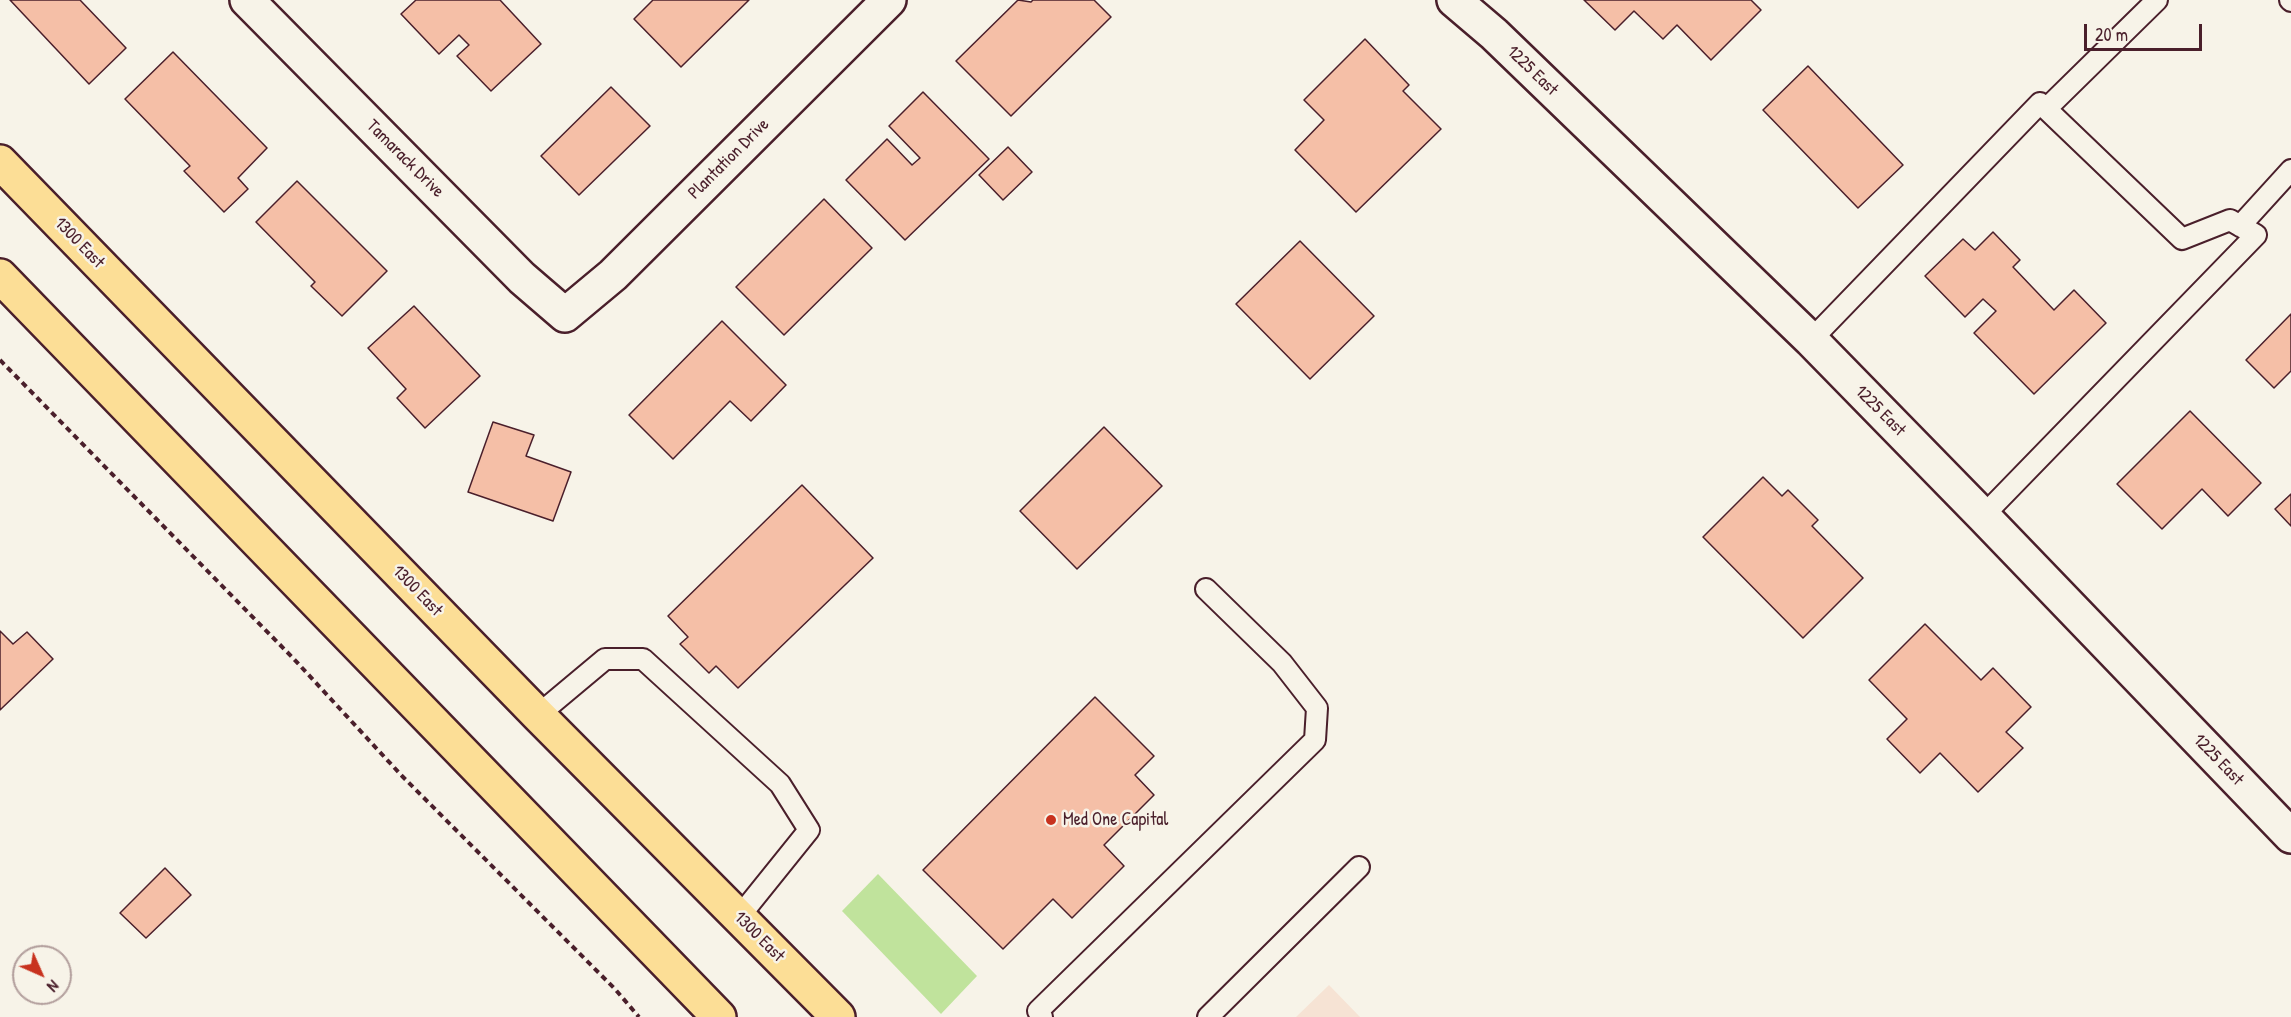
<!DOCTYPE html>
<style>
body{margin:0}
#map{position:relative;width:2291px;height:1017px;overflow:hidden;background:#f7f3e8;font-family:"Patrick Hand",sans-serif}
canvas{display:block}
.north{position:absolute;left:12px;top:945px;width:60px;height:60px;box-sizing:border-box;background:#f7f3e8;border:2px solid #b29e9c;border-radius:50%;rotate:135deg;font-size:16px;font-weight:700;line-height:24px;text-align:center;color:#4a1f2b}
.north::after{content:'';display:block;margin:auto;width:21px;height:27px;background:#c8321e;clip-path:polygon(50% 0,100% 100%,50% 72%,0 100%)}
.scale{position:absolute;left:2084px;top:24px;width:118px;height:27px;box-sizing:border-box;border:3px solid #4a1f2b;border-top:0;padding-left:8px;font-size:18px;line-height:21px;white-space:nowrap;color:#4a1f2b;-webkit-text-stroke:4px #f7f3e8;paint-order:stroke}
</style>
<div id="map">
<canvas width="2291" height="1017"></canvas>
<div class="north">N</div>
<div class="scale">20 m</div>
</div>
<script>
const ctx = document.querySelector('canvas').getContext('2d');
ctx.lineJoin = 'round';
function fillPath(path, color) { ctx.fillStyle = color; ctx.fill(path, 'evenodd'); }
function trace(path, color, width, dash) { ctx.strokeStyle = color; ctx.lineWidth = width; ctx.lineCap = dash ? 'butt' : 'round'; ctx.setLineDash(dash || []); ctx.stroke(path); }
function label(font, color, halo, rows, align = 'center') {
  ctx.font = font + ' "Patrick Hand",sans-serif'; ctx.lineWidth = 5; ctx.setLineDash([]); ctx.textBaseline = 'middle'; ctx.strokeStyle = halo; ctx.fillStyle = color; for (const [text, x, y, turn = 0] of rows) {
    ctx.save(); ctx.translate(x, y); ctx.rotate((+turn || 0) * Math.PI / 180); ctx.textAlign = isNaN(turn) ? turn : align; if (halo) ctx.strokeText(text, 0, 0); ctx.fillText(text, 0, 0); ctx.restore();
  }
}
fillPath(new Path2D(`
 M1329 985 1360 1017H1296Z`), '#f6e3d4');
fillPath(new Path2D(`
 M878 874 977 976 941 1014 842 911Z`), '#c0e39c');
const building = new Path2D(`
 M10 0H80L126 48 89 84Z
 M416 0H500L541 44 491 91 457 56 469 45 459 35 439 54 401 14Z
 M653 0H749L681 67 634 19Z
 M1018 0 1031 2 1033 0H1094L1111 17 1011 116 956 61Z
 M1584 0H1751L1761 10 1711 60 1677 25 1663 39 1634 11 1615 30Z
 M1365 39 1409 85 1403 91 1441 129 1356 212 1295 150 1324 120 1304 100Z
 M173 52 267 148 238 178 248 189 224 212 184 171 190 166 125 99Z
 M1808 66 1903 165 1858 208 1763 110Z
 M611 87 650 126 579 195 541 156Z
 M923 92 989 159 905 240 846 180 887 139 912 165 920 158 889 126Z
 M1008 147 1032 172 1003 200 979 175Z
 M297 181 387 271 342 316 311 286 315 282 256 222Z
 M824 199 872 248 784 335 736 287Z
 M1993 232 2020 260 2013 267 2054 310 2074 290 2106 323 2034 394 1974 333 1996 311 1983 299 1965 317 1925 276 1963 239 1975 250Z
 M1300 241 1374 316 1310 379 1236 304Z
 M414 306 480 376 425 428 397 398 406 389 368 348Z
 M2291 314V371L2274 388 2246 360Z
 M722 321 786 385 751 421 730 401 673 459 629 415Z
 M2190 411 2261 483 2228 516 2202 489 2162 529 2117 484Z
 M493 422 534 435 526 456 571 472 553 521 468 492Z
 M1104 427 1162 486 1077 569 1020 511Z
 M1763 477 1782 496 1788 490 1818 520 1812 526 1863 578 1803 638 1703 537Z
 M802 485 873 558 738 688 716 666 709 673 680 644 688 637 668 616Z
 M2291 494V526L2275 509Z
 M1925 624 1981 680 1993 668 2031 707 2006 732 2023 748 1978 792 1940 753 1920 773 1887 739 1907 719 1869 680Z
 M0 631 13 644 27 632 53 659 0 710Z
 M1095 697 1154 756 1135 775 1154 795 1104 845 1124 866 1072 918 1053 899 1003 949 923 870Z
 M165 868 191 895 146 938 120 913Z`);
fillPath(building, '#f5bfa7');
trace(building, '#4a1f2b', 1.5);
const lane = new Path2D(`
 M2290 0 2291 1
 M2046 109 2157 0
 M2240 226 2291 170
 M1811 340 2040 103 2182 239 2230 220 2256 235 1983 516
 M538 715 605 659H643L780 784 809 830 739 917
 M1042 1017 1038 1011 1315 740 1317 708 1282 663 1206 589
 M1208 1017 1359 867`);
const street = new Path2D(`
 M247 0 522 278 565 315 613 275 889 0
 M1454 0 1494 34 1811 340 1983 516 2291 836`);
const primary = new Path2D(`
 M0 162 538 715 838 1017
 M0 276 719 1017`);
trace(lane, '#4a1f2b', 24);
trace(street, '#4a1f2b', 38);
trace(primary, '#4a1f2b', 38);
trace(new Path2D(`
 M0 360 293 658 402 776 615 989 639 1017`), '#4a1f2b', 4, [6, 4.5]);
trace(lane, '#f7f3e8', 20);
trace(street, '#f7f3e8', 33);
trace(primary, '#fcde96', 33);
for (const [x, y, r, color] of [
 [1051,820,6,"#c8321e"]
]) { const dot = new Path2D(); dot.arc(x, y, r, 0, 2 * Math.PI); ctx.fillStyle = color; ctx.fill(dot); trace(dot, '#f7f3e8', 2); }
label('18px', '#4a1f2b', '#f7f3e8', [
 ["1225 East",1532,71,44],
 ["Tamarack Drive",405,159,45],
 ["Plantation Drive",729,159,-45],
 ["1300 East",79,243,46],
 ["1225 East",1880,411,45],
 ["1300 East",417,591,46],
 ["1225 East",2218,760,46],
 ["1300 East",759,937,45]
]);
label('18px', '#4a1f2b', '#f7f3e8', [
 ["Med One Capital",1063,820]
], 'left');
</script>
